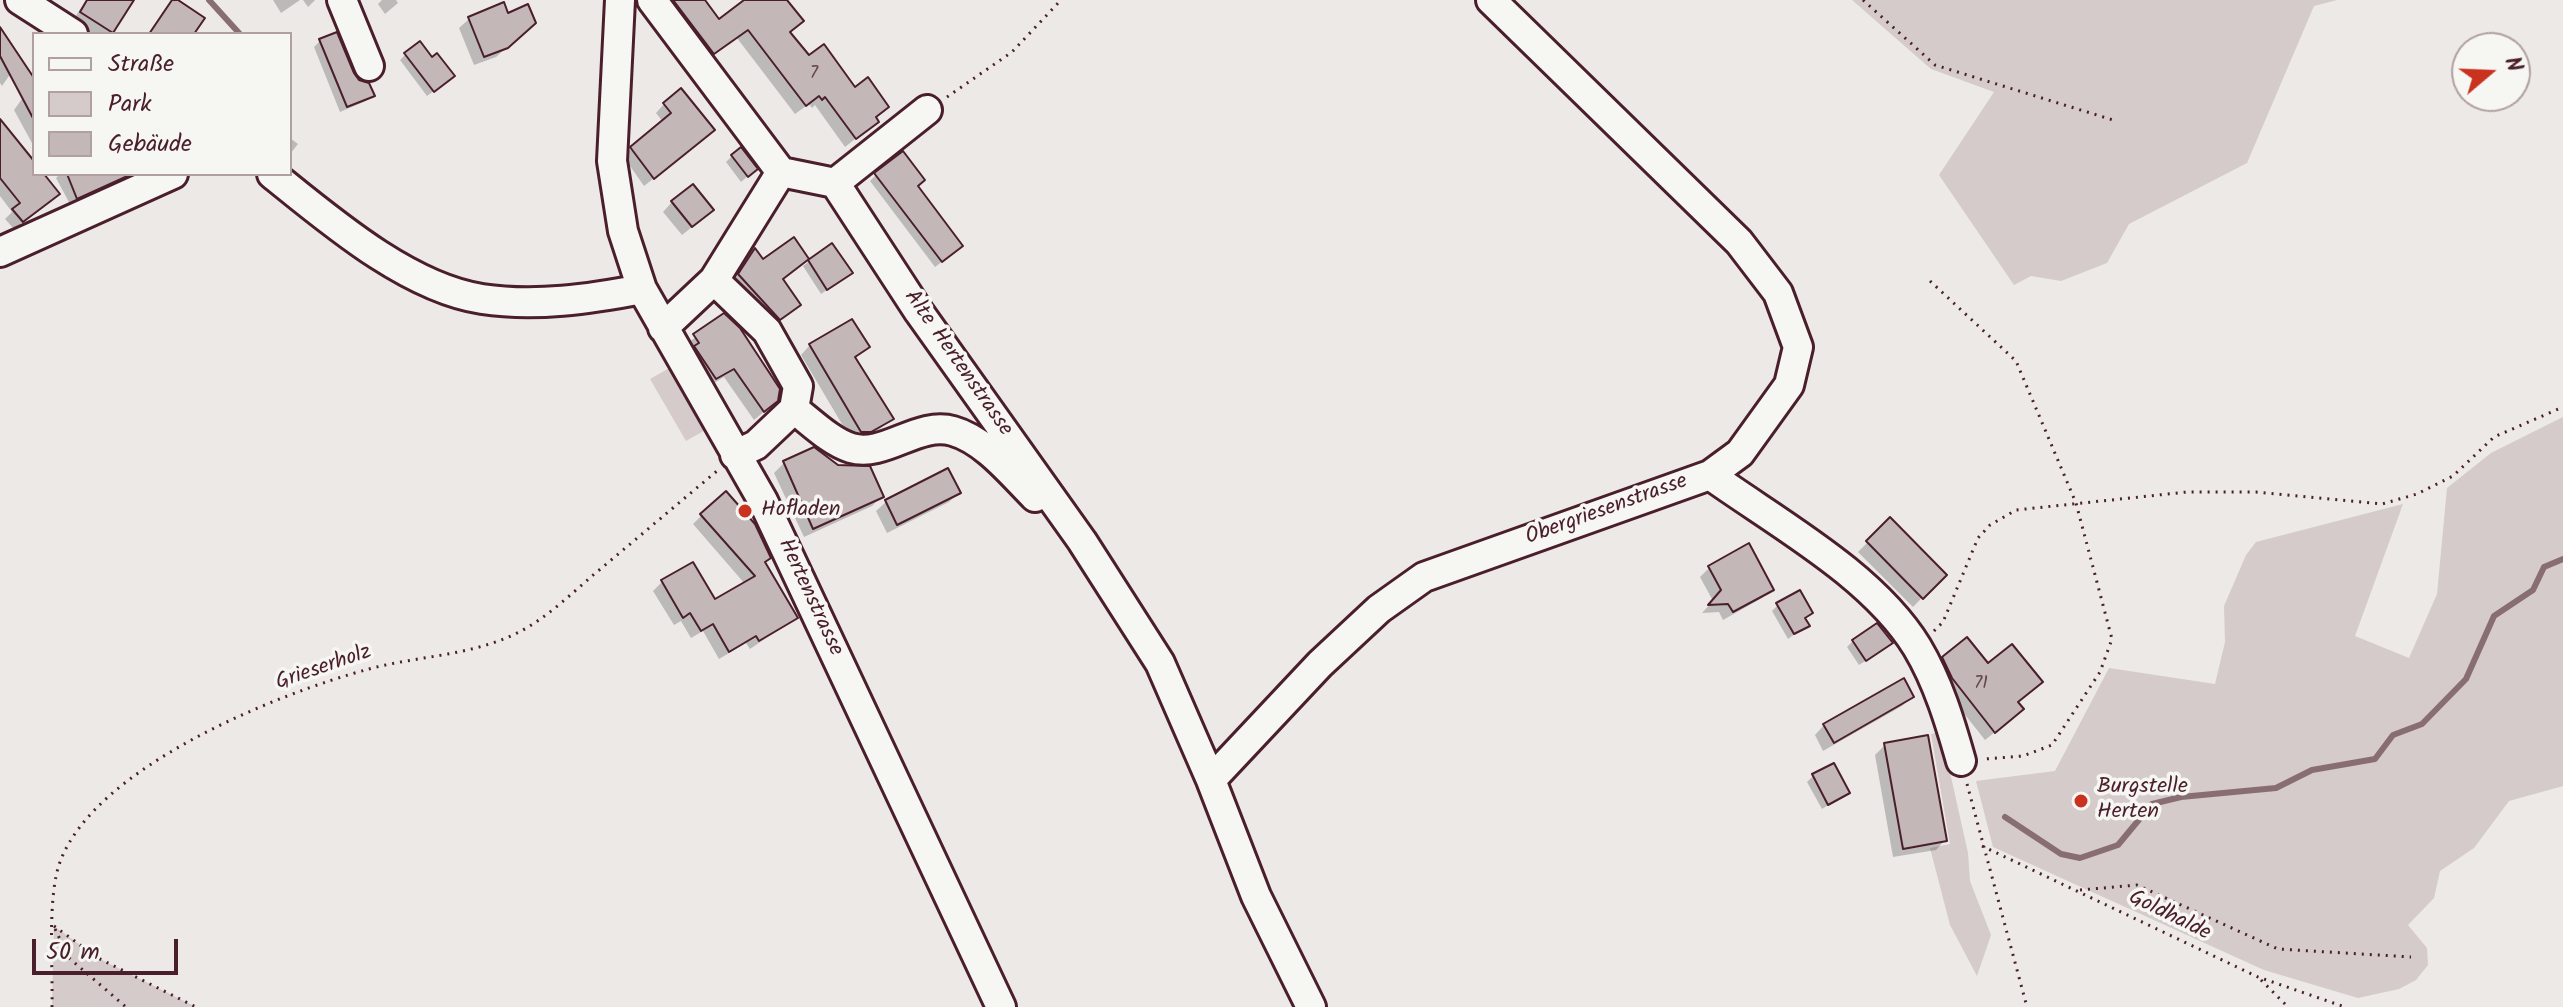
<!DOCTYPE html>
<meta charset="utf-8">
<style>
body{margin:0}
#map{position:relative;width:2563px;height:1007px;overflow:hidden;background:#ece9e6;font-family:Kalam,sans-serif}
canvas{display:block}
.legend{position:absolute;left:32px;top:32px;width:260px;height:144px;box-sizing:border-box;background:#f6f6f2;border:2px solid #b1a0a2;margin:0;padding:10px 14px;list-style:none;font-size:24px;color:#4a1f2b}
.legend li{display:flex;align-items:center;gap:16px;height:40px}
.legend b{width:40px;border:2px solid #b1a0a2}
.north{position:absolute;left:2451px;top:32px;width:80px;height:80px;box-sizing:border-box;background:#f6f6f2;border:2px solid #b1a0a2;border-radius:50%;rotate:71deg;font-size:22px;font-weight:700;line-height:32px;text-align:center;color:#4a1f2b}
.north::after{content:'';display:block;margin:auto;width:28px;height:36px;background:#c8321e;clip-path:polygon(50% 0,100% 100%,50% 72%,0 100%)}
.scale{position:absolute;left:32px;top:939px;width:146px;height:36px;box-sizing:border-box;border:4px solid #4a1f2b;border-top:0;padding-left:10px;font-size:24px;line-height:28px;white-space:nowrap;color:#4a1f2b;-webkit-text-stroke:6px #f6f6f2;paint-order:stroke}
</style>
<div id="map">
<canvas width="2563" height="1007"></canvas>
<ul class="legend">
<li><b style="height:10px;background:#f6f6f2"></b>Straße</li>
<li><b style="height:22px;background:#d4cbca"></b>Park</li>
<li><b style="height:22px;background:#c4b7b7"></b>Gebäude</li>
</ul>
<div class="north">N</div>
<div class="scale">50 m</div>
</div>
<script>
const ctx = document.querySelector('canvas').getContext('2d');
ctx.lineJoin = 'round';
function fillPath(path, color) { ctx.fillStyle = color; ctx.fill(path, 'evenodd'); }
function trace(path, color, width, dash) { ctx.strokeStyle = color; ctx.lineWidth = width; ctx.lineCap = dash ? 'butt' : 'round'; ctx.setLineDash(dash || []); ctx.stroke(path); }
function label(font, color, halo, rows, align = 'center') {
  ctx.font = font + ' Kalam,sans-serif'; ctx.lineWidth = 7; ctx.setLineDash([]); ctx.textBaseline = 'middle'; ctx.strokeStyle = halo; ctx.fillStyle = color; for (const [text, x, y, turn = 0] of rows) {
    ctx.save(); ctx.translate(x, y); ctx.rotate((+turn || 0) * Math.PI / 180); ctx.textAlign = isNaN(turn) ? turn : align; if (halo) ctx.strokeText(text, 0, 0); ctx.fillText(text, 0, 0); ctx.restore();
  }
}
fillPath(new Path2D(`
 M1852 0H2337L2314 6 2247 163 2129 224 2107 263 2061 281 2031 276 2014 285 1939 175 1994 92 1931 69Z
 M673 366 709 428 686 441 650 379Z
 M2563 417V786L2509 801 2474 848 2440 871 2434 898 2408 925 2427 948 2428 965 2416 980 2399 989 2358 998 2264 970 1993 847 1976 781 2055 771 2109 668 2215 684 2225 642 2224 606 2246 555 2256 542 2403 504 2355 636 2409 658 2437 594 2447 488 2491 453Z
 M1941 732 1968 853 1970 881 1991 935 1977 976 1950 925 1930 848 1950 844 1931 734Z
 M54 926 98 958 196 1007H52Z`), '#d4cbca');
fillPath(new Path2D(`
 M86 0H132L109 34H90L72 22Z
 M175 0 191 34H148L165 9Z
 M273 0H300L281 13Z
 M303 0H315L308 7Z
 M382 0H396L398 3 385 14 378 4Z
 M656 0H703L719 22 748 0H785L801 21 789 33 809 58 877 122 845 147 815 105 812 108 809 104 795 114 737 38 703 62Z
 M507 15 524 32 496 57 474 65 459 28 469 19Z
 M0 31 20 60 2 86 0 83Z
 M320 41 372 95 366 101 340 112 314 47Z
 M406 54 432 59 446 82 427 96 400 60Z
 M34 82V145H33L14 110Z
 M664 104 704 139 644 186 623 156 663 122 656 113Z
 M0 122 34 164V174H42L49 201 14 229 5 219 12 212 0 196Z
 M290 138 298 144 290 154Z
 M732 156 749 175 741 182 726 162Z
 M60 174H88L96 189 70 204 56 178Z
 M106 174H143L111 187Z
 M876 175 916 186 955 252 935 267 870 181Z
 M672 202 702 219 682 235 663 212Z
 M831 245 845 278 821 294 803 266Z
 M755 251 763 262 807 259 781 280 799 305 771 328 730 284Z
 M724 316 766 410 754 420 724 377 706 388 685 345Z
 M810 345 868 347 854 359 891 418 881 428 860 441H852L801 355Z
 M814 449 882 496 872 506 804 537 774 473 784 463Z
 M947 470 959 492 949 502 887 533 876 511 886 502Z
 M702 515 763 562 796 618 750 649 746 643 719 659 703 631 691 638 681 621 674 625 653 591 662 582 714 602 745 584 693 524Z
 M1890 520 1944 575 1913 607 1858 552Z
 M1709 568 1772 589 1762 598 1723 620 1719 612 1702 613 1713 601 1700 577Z
 M1778 605 1810 613 1804 619 1807 625 1788 639 1772 611Z
 M1853 641 1884 649 1859 665 1847 647Z
 M1943 659 2016 703 2013 718 1985 740 1943 687 1934 668Z
 M1912 697 1902 706 1823 751 1815 735 1824 725Z
 M1885 745 1945 840 1936 850 1893 857 1875 755Z
 M1813 776 1848 793 1822 809 1807 782Z`), '#0003');
trace(new Path2D(`
 M209 0 239 33
 M2005 817 2061 854 2080 858 2118 845 2152 804 2181 797 2276 788 2312 770 2375 759 2393 735 2422 724 2466 679 2494 616 2533 590 2544 567 2563 559`), '#886e73', 6);
const building = new Path2D(`
 M87 0H134L113 33 80 12Z
 M172 0H178L205 18 194 34H149Z
 M673 0H705L719 19 744 0H787L804 21 790 32 809 55 824 44 855 87 868 77 889 107 876 117 879 122 856 139 825 97 822 100 819 96 806 106 748 30 714 54Z
 M504 2 508 13 528 4 536 23 508 48 484 57 468 17Z
 M0 27 34 78V120L0 56Z
 M337 32 354 73 359 80 369 83 375 96 347 107 319 39Z
 M420 41 432 57 437 53 455 76 434 92 404 53Z
 M681 88 715 130 654 179 630 147 671 113 663 103Z
 M0 119 34 161V174H44L60 194 23 222 12 209 20 203 0 178Z
 M741 147 758 169 748 177 731 155Z
 M903 151 925 180 918 186 963 246 942 262 874 173Z
 M67 174H132L77 199Z
 M693 184 714 210 692 227 671 201Z
 M794 237 809 259 783 279 801 305 780 320 738 274 755 248 763 259Z
 M832 243 853 273 827 290 808 260Z
 M724 313 740 328 780 389 778 401 764 412 734 369 716 379 694 346 699 343 693 334Z
 M852 319 870 347 855 357 894 419 871 432H861L809 344Z
 M814 447 838 465 870 466 884 497 813 529 783 461Z
 M948 468 961 493 897 525 885 500Z
 M726 491 755 524 771 558 765 562 798 618 759 641 756 636 729 652 713 624 701 631 690 613 683 618 661 580 693 562 715 599 755 576 700 514Z
 M1890 517 1947 575 1923 599 1866 541Z
 M1749 543 1774 590 1733 612 1728 604 1708 605 1721 590 1708 566Z
 M1800 590 1813 613 1805 618 1810 626 1794 634 1776 603Z
 M1877 623 1893 643 1866 661 1852 640Z
 M1967 637 1988 663 2012 644 2043 682 2018 702 2024 709 1995 733 1952 678 1942 657Z
 M1904 678 1914 697 1834 743 1823 724Z
 M1928 735 1947 841 1903 849 1884 743Z
 M1834 763 1850 793 1828 805 1812 774Z`);
fillPath(building, '#c4b7b7');
trace(building, '#4a1f2b', 2);
const minor = new Path2D(`
 M20 0 73 34
 M342 0 369 66
 M620 0 612 161 623 231 642 289 763 501 1001 1007
 M652 0 781 172 835 183 919 312 1082 541 1160 663 1211 780
 M272 174C329 220 408 288 482 299 535 307 590 299 642 289
 M835 183 927 110
 M0 252 173 174
 M714 280 767 331 798 386 794 409 756 445 735 455
 M663 328 714 280 781 172
 M794 409C811 422 831 442 851 448 885 458 918 421 953 431 985 440 1012 474 1035 497
 M1710 475C1777 523 1873 575 1917 647 1938 682 1950 722 1961 761
 M1311 1007 1256 896 1211 780 1320 664 1379 609 1424 577 1710 475 1740 453 1789 385 1798 347 1778 293 1739 242 1491 0`);
trace(minor, '#4a1f2b', 34);
trace(new Path2D(`
 M1863 0 1935 65 2113 120
 M947 97 1012 52 1061 0
 M1930 281 2016 361 2076 503 2112 639 2100 672 2052 745 2023 756 1985 759
 M1934 631 1943 622 1978 538 1990 525 2016 510 2187 492H2256L2382 504 2417 494 2453 476 2494 437 2563 407
 M1967 784 2027 1007
 M1982 846 2258 977 2345 1007
 M2080 890 2137 885 2278 949 2411 957
 M54 926 98 958 196 1007
 M55 929 69 958 126 1007
 M2261 980 2288 1007
 M52 1007C53 968 47 897 60 862 95 767 276 694 369 669 417 656 469 656 515 634 543 621 569 596 592 576 634 541 675 506 717 471`), '#4a1f2b', 3, [2, 6]);
trace(minor, '#f6f6f2', 28);
for (const [x, y, r, color] of [
 [745,511,8,"#c8321e"],
 [2081,801,8,"#c8321e"]
]) { const dot = new Path2D(); dot.arc(x, y, r, 0, 2 * Math.PI); ctx.fillStyle = color; ctx.fill(dot); trace(dot, '#f6f6f2', 3); }
label('18px', '#68454e', null, [
 ["7",814,75],
 ["71",1981,685]
]);
label('22px', '#4a1f2b', '#f6f6f2', [
 ["Alte Hertenstrasse",957,364,55],
 ["Obergriesenstrasse",1607,511,-20],
 ["Hertenstrasse",809,598,65],
 ["Grieserholz",324,669,-19],
 ["Goldhalde",2169,917,26]
]);
label('22px', '#4a1f2b', '#f6f6f2', [
 ["Hofladen",761,511],
 ["Burgstelle",2097,788],
 ["Herten",2097,813]
], 'left');
</script>
